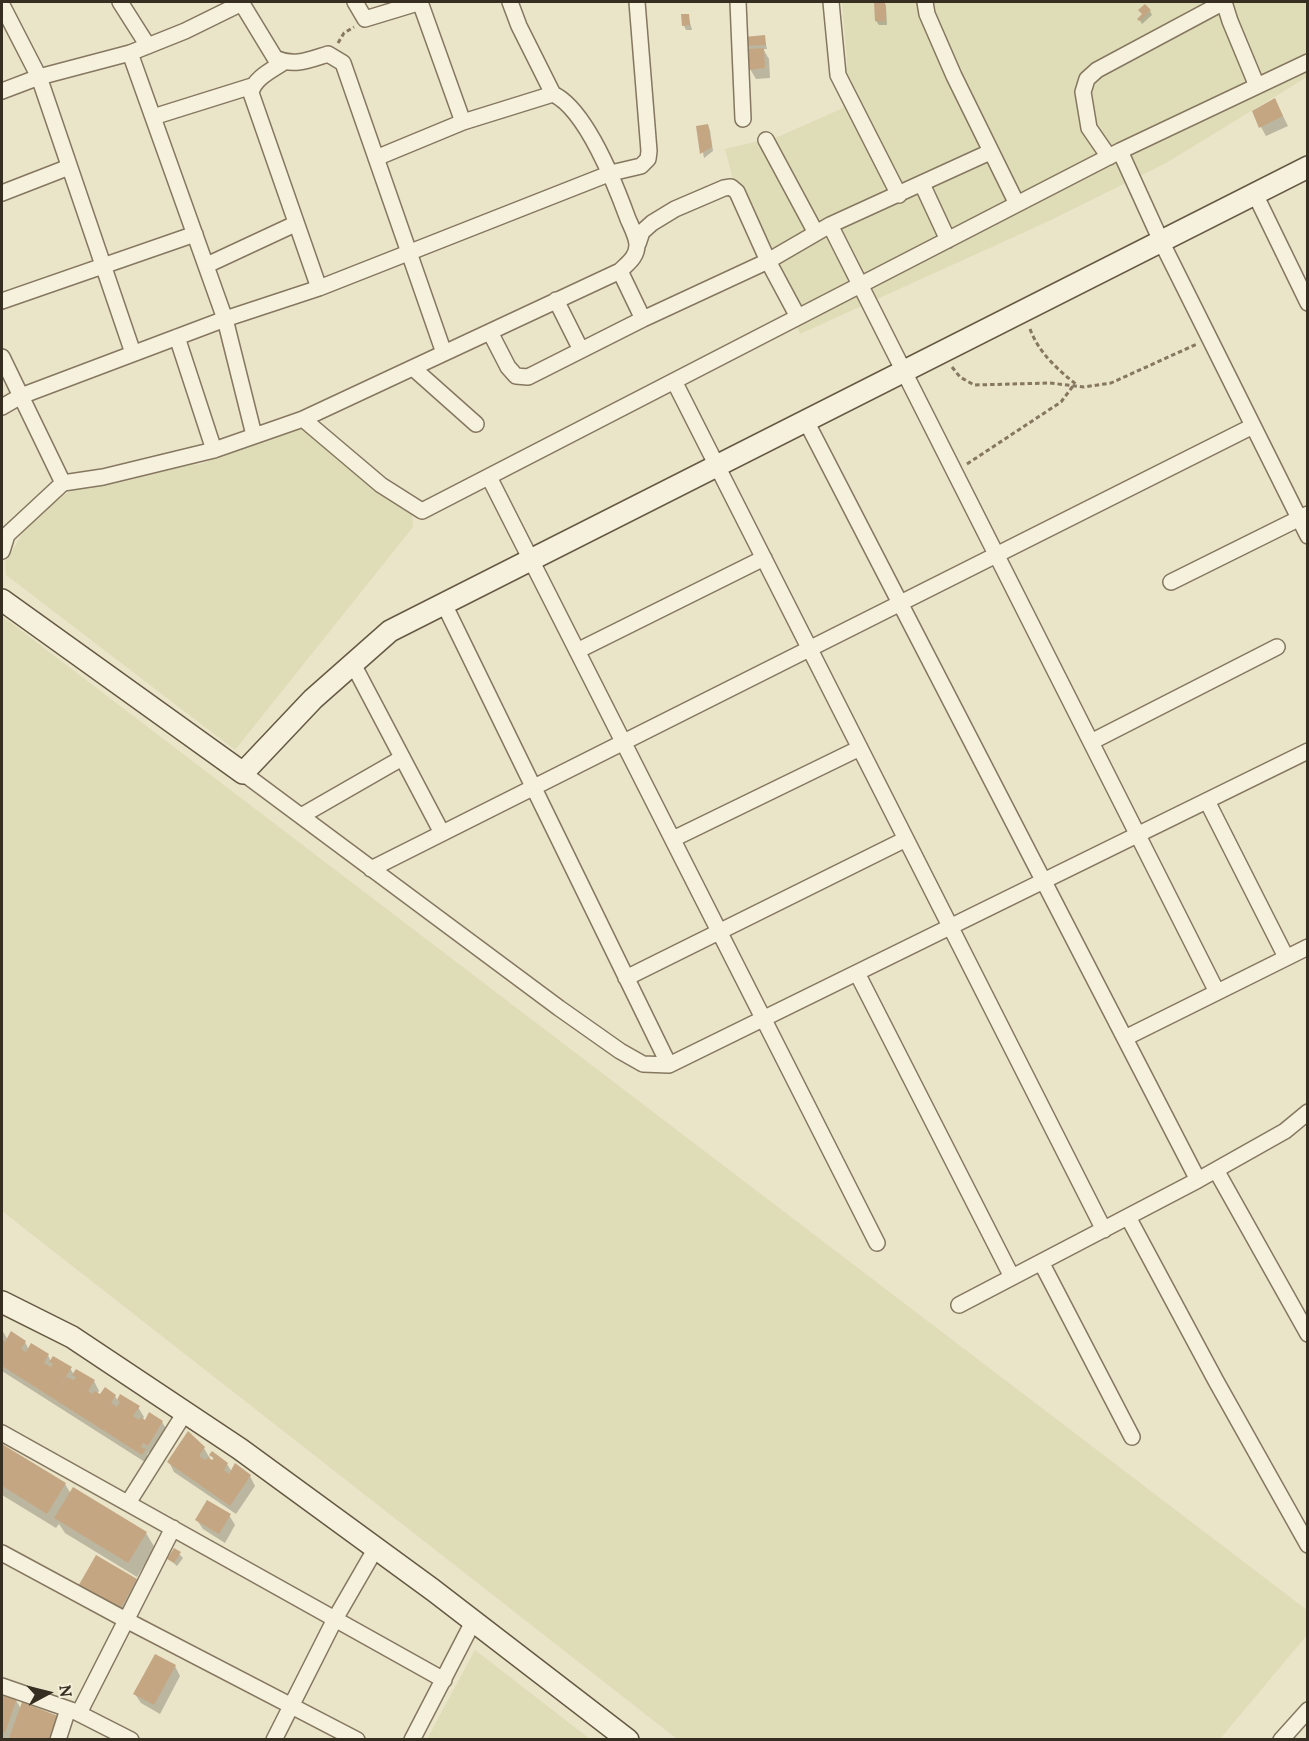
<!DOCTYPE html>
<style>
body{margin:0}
#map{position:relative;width:1309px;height:1741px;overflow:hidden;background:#eae4c9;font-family:Lora,serif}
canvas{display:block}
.frame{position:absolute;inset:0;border:3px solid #372e22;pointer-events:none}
.north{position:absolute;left:18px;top:1663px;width:60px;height:60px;-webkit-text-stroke:4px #f2eed8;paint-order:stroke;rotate:83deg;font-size:16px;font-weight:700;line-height:24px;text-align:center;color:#372e22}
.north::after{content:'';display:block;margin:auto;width:21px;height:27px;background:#372e22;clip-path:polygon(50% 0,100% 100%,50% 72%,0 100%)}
</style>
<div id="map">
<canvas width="1309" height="1741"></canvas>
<div class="frame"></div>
<div class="north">N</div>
</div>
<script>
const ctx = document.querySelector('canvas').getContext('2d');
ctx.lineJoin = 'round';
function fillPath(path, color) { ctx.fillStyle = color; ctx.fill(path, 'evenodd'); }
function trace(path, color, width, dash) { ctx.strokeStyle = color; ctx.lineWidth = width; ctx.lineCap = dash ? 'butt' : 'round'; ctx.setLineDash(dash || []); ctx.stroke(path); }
fillPath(new Path2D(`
 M842 2H1307V77L1166 163 1049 221 800 334 739 202 725 149 780 136 843 108 847 61Z
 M299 425 412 512 413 527 235 750 6 575 5 562 32 518 68 492 163 468 201 464Z
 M2 616 1307 1610V1635L1220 1739H677L2 1211Z
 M475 1650 590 1739H427Z`), '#dfddb7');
fillPath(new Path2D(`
 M884 2 886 6 887 25H879L876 21Z
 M1150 11 1152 15 1142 24 1139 19Z
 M688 15 692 30H686L684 26Z
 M764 37 767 49H763L769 59 770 78 756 79 750 69 748 49 746 45Z
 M1280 110 1288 126 1266 136 1261 127Z
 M708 125 710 130 713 151 704 158 698 127Z
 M2 1330 8 1340 25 1342 29 1350 48 1355 51 1362 70 1368 74 1375 94 1381 99 1391 97 1394 115 1396 118 1401 121 1396 138 1407 144 1417 142 1420 145 1422 150 1415 162 1422 168 1432 154 1454 149 1452 147 1455 150 1460 148 1464 2 1371Z
 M2 1445 65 1484 71 1494 146 1533 155 1548 137 1577 65 1533 59 1524 56 1528 2 1495Z
 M204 1448 209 1457 212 1453 227 1464 232 1472 250 1476 255 1486 236 1514 174 1472 169 1462ZM211 1455 214 1460 212 1462 208 1460Z
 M229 1515 235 1525 225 1543 203 1529 197 1520Z
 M175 1550 183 1558 177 1566 169 1559Z
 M136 1580 145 1595 126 1627 87 1605Z
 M175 1666 180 1676 160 1714 141 1703 135 1694Z
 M2 1695 16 1700 21 1709 57 1717 63 1740H2Z`), '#0003');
fillPath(new Path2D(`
 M874 2H885L886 21H875Z
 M1145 4 1151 10 1139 21 1137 19 1142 14 1138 10Z
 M681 14H689L690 25 682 26Z
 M765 35 766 45 745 46 744 37Z
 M764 48 765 68 749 70 747 49Z
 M1275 98 1283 116 1259 128 1252 111Z
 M708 124 712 147 700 154 696 126Z
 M11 1331 26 1341 21 1349 26 1352 31 1343 49 1354 44 1363 51 1367 53 1364 49 1362 53 1356 72 1367 56 1392 66 1377 74 1380 76 1377 72 1375 76 1369 95 1380 88 1391 93 1394 95 1391 100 1394 105 1387 116 1395 111 1403 117 1407 120 1402 117 1400 120 1394 140 1406 133 1416 139 1420 141 1417 145 1420 149 1412 163 1421 148 1446 143 1443 141 1447 146 1449 142 1455 2 1366V1339L5 1342Z
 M188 1431 205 1447 199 1456 206 1460 208 1457 212 1460 214 1458 209 1455 212 1451 228 1463 224 1470 229 1474 235 1463 251 1475 230 1506 167 1462Z
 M2 1444 66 1483 47 1514 2 1486Z
 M73 1487 147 1532 128 1563 54 1518Z
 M207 1500 231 1514 219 1534 195 1520Z
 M174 1548 181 1552 174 1563 167 1559Z
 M96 1555 137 1579 118 1613 76 1590Z
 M155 1654 176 1665 154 1705 133 1694Z
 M2 1693 17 1698 5 1733 2 1731Z
 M22 1702 58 1716 49 1740 9 1738Z`), '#c4a683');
const street = new Path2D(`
 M120 2 148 46
 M241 2 275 58C294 67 309 60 328 54L343 63 444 353
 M355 2 365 19 421 2
 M420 2 463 122
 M738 2 743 119
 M831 2 838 75 899 195
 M925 2 927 14 954 76 1017 204
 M1224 2 1230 21 1257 86
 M2 5 39 77 133 353
 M130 53 225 319 254 435
 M284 62C272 70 254 78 251 93L319 288
 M2 91 39 77 130 53 185 31 242 3
 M153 117 252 86
 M766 140 816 233
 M1120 151 1161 241 1308 536
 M1109 157 1089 128 1083 92 1087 79 1097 70 1224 2
 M376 158 463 122 553 94
 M922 184 948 240
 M2 193 69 167
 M1255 194 1308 303
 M830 225 1217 992
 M638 244 642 232 652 223 675 209 724 188 731 187 737 192 768 261 798 317
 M207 265 295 224
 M620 271 643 319
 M556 300 581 350
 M2 301 195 234
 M490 332 508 367 516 376 528 377 643 319 768 261 830 225 990 152
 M177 337 214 450
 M2 357 63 483
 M413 368 476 424
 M674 381 1104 1230
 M2 407 21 396 225 319 319 288 611 173 641 166 648 159 649 151 637 2
 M303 419 381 485 422 511 1120 151 1308 62
 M806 421 1198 1180
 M489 477 877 1243
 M2 551 7 535 63 483 103 477 214 450 303 419 620 271C628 263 637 257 637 245 637 237 631 226 628 219 616 186 586 109 553 94L519 26 510 2
 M1171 582 1308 514
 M444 604 669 1065
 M577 651 764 558
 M353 664 442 833
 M1091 742 1277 647
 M243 773 559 1008 620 1051 643 1064 669 1065 1308 751
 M1207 801 1286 957
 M301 816 402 758
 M673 839 860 748
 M371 869 1253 426
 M857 973 1012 1277
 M626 978 906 839
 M1125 1038 1308 947
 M1216 1170 1308 1334
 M1128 1217 1216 1381 1308 1545
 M1041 1262 1132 1437
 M959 1305 1198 1180 1285 1131 1308 1112
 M2 1433 444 1680
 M128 1503 186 1411
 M2 1553 126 1620 357 1740
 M2 1686 74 1711 131 1740
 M79 1713 173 1528
 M58 1740 68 1709
 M274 1740 335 1619 376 1548
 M412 1740 473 1622
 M1281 1740 1308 1710`);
const secondary = new Path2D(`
 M2 600 243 773 313 699 390 631 1308 167
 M2 1302 72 1337 240 1449 433 1590 628 1740`);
trace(street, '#857760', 18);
trace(secondary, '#665943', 24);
trace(new Path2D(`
 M338 43 344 33 354 27
 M1030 329C1039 353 1057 369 1077 385
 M952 367 960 377 974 385 1050 383 1084 387 1111 383 1197 344
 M967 464 1061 402 1073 386`), '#857760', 3, [4.5, 3]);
trace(street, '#f5f1dc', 15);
trace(secondary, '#f5f1dc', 21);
</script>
